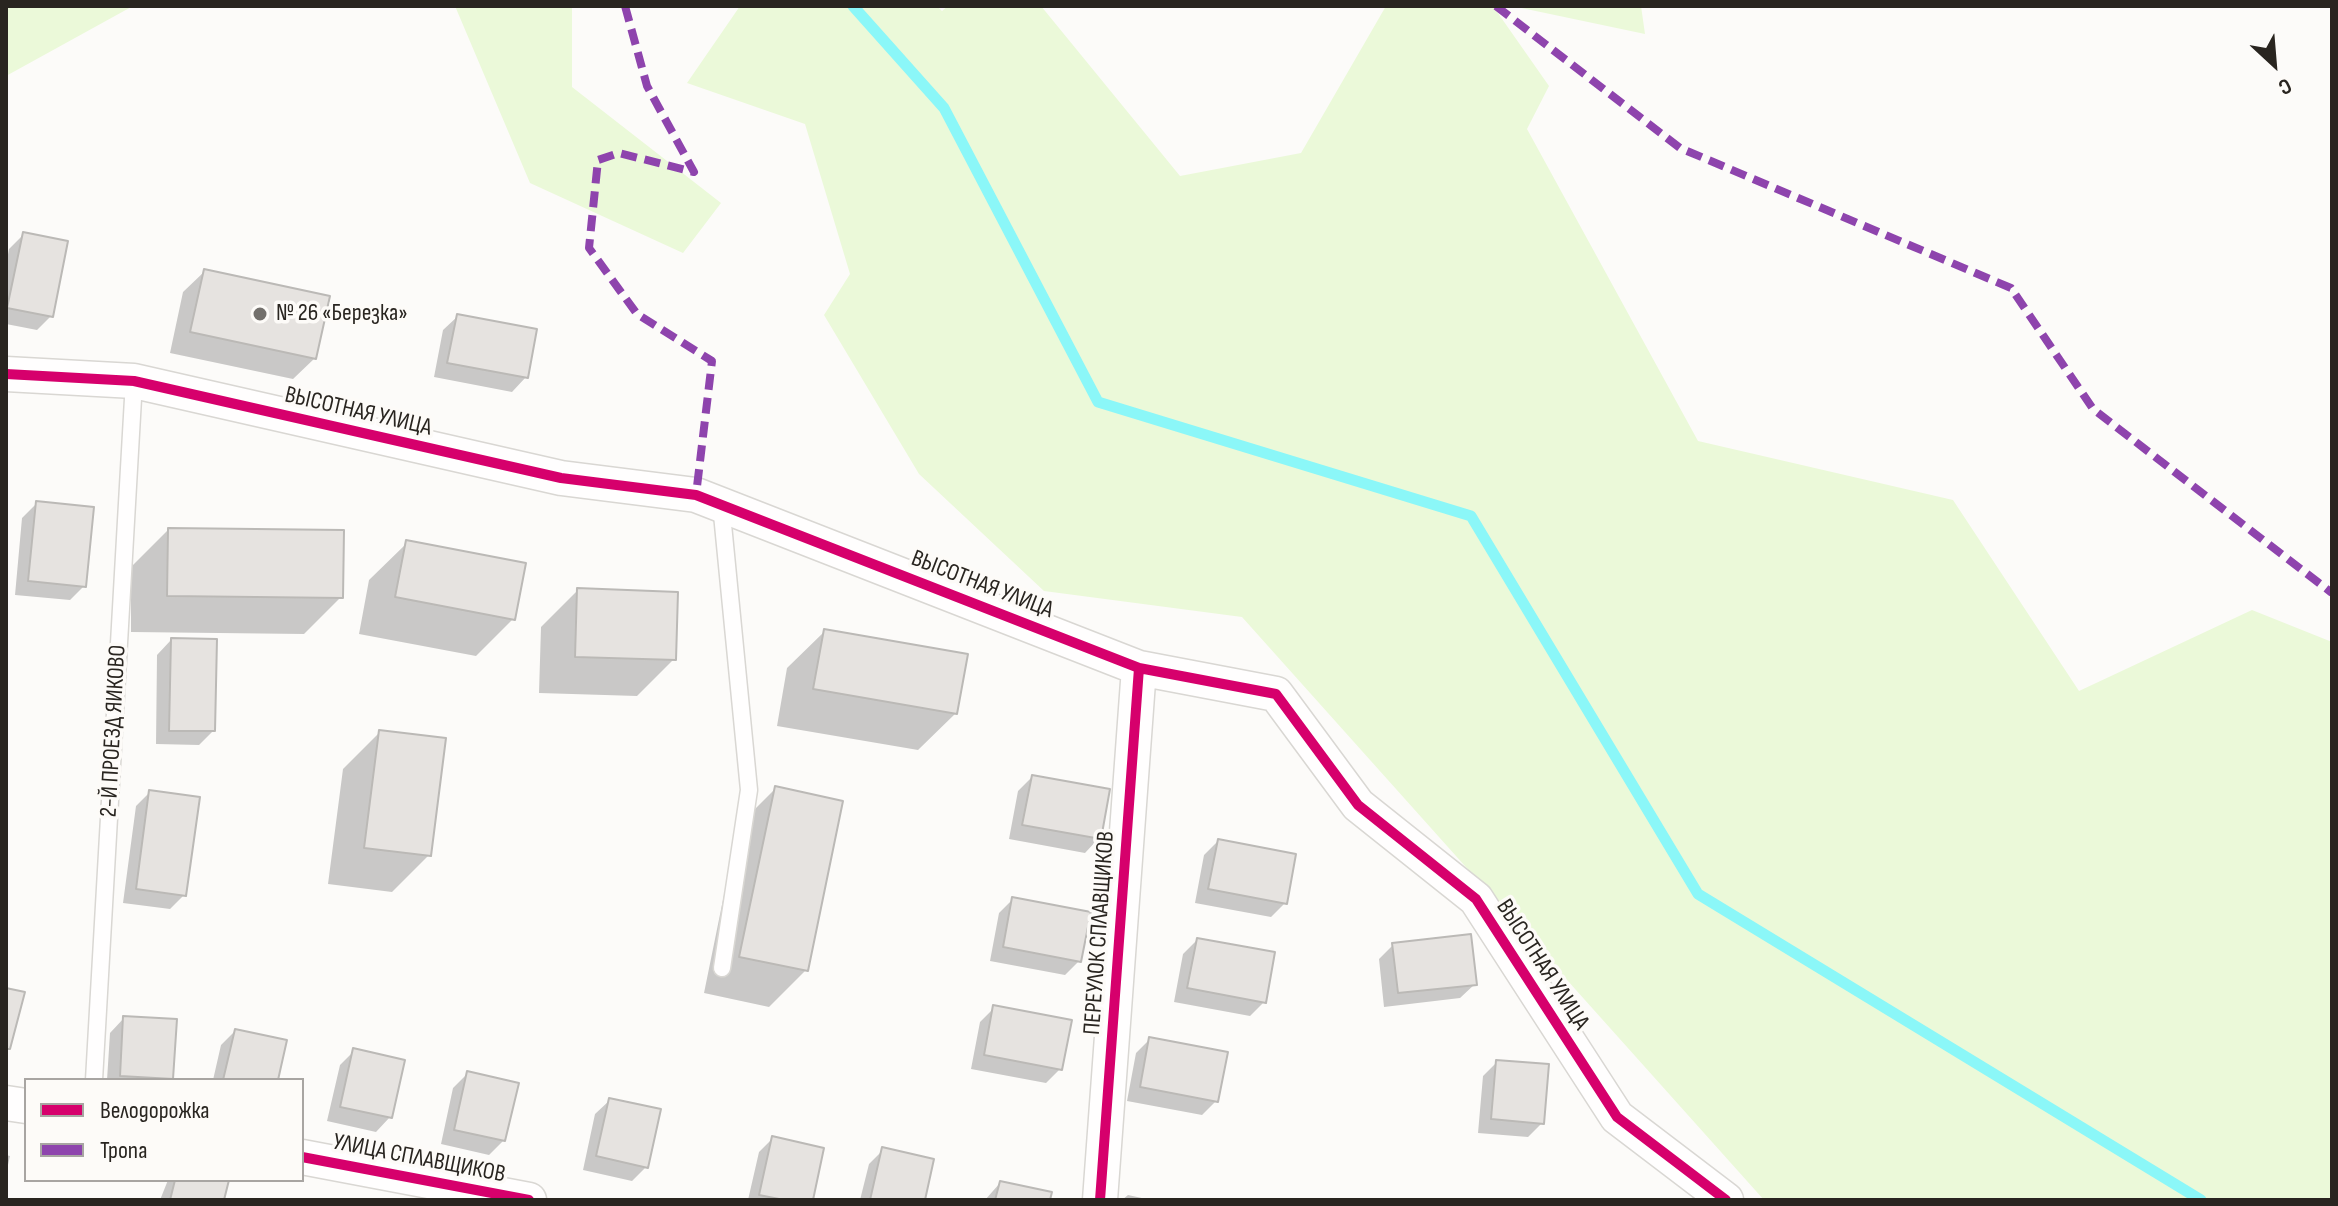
<!DOCTYPE html>
<meta charset="utf-8">
<style>
body{margin:0}
#map{position:relative;width:2338px;height:1206px;overflow:hidden;background:#fcfbf9;font-family:"Sofia Sans Condensed",sans-serif}
canvas{display:block}
.frame{position:absolute;inset:0;border:8px solid #292520;pointer-events:none}
.legend{position:absolute;left:24px;top:1078px;width:280px;height:104px;box-sizing:border-box;background:#fdfbf8;border:2px solid #a8a5a2;margin:0;padding:10px 14px;list-style:none;font-size:24px;color:#292520}
.legend li{display:flex;align-items:center;gap:16px;height:40px}
.legend b{width:40px;border:2px solid #a8a5a2}
.north{position:absolute;left:2234px;top:24px;width:80px;height:80px;-webkit-text-stroke:6px #fdfbf8;paint-order:stroke;rotate:154deg;font-size:22px;font-weight:700;line-height:32px;text-align:center;color:#292520}
.north::after{content:'';display:block;margin:auto;width:28px;height:36px;background:#292520;clip-path:polygon(50% 0,100% 100%,50% 72%,0 100%)}
</style>
<div id="map">
<canvas width="2338" height="1206"></canvas>
<div class="frame"></div>
<ul class="legend">
<li><b style="height:10px;background:#d6006c"></b>Велодорожка</li>
<li><b style="height:10px;background:#8e44ad"></b>Тропа</li>
</ul>
<div class="north">С</div>
</div>
<script>
const ctx = document.querySelector('canvas').getContext('2d');
ctx.lineJoin = 'round';
function fillPath(path, color) { ctx.fillStyle = color; ctx.fill(path, 'evenodd'); }
function trace(path, color, width, dash) { ctx.strokeStyle = color; ctx.lineWidth = width; ctx.lineCap = dash ? 'butt' : 'round'; ctx.setLineDash(dash || []); ctx.stroke(path); }
function label(font, color, halo, rows, align = 'center') {
  ctx.font = font + ' "Sofia Sans Condensed",sans-serif'; ctx.lineWidth = 7; ctx.setLineDash([]); ctx.textBaseline = 'middle'; ctx.strokeStyle = halo; ctx.fillStyle = color; for (const [text, x, y, turn = 0] of rows) {
    ctx.save(); ctx.translate(x, y); ctx.rotate((+turn || 0) * Math.PI / 180); ctx.textAlign = isNaN(turn) ? turn : align; if (halo) ctx.strokeText(text, 0, 0); ctx.fillText(text, 0, 0); ctx.restore();
  }
}
fillPath(new Path2D(`
 M6 6H133L6 76Z
 M455 6H572V87L721 203 683 253 530 183Z
 M740 6H937L942 11 948 6H1041L1180 176 1301 153 1386 6H1493L1549 86 1527 129 1698 441 1953 500 2079 691 2252 610 2332 642V1200H1764L1242 617 1044 591 919 474 824 315 850 274 805 124 687 83Z
 M1512 6H1641L1645 34Z`), '#ebf9d9');
fillPath(new Path2D(`
 M24 234 51 316 37 330 6 324V265L9 249Z
 M205 271 315 358 293 379 170 353 183 292Z
 M458 316 526 377 512 392 434 377 443 330Z
 M37 503 84 586 70 600 15 595 22 518Z
 M168 530 341 597 304 634 131 632V567Z
 M407 543 513 619 476 656 359 634 369 580Z
 M578 590 674 659 637 696 539 693 541 627Z
 M825 631 956 713 918 750 777 726 787 668Z
 M171 640 213 731 199 745 156 744 157 655Z
 M380 732 429 855 392 892 328 884 343 769Z
 M1032 777 1099 838 1085 853 1009 839 1018 791Z
 M775 789 806 970 769 1007 704 993 738 826Z
 M150 792 184 895 170 909 123 903 136 806Z
 M1218 841 1285 903 1271 917 1195 903 1204 855Z
 M1013 899 1079 961 1065 975 990 961 999 913Z
 M1197 940 1264 1002 1250 1016 1174 1002 1183 954Z
 M1393 945 1475 984 1460 998 1384 1007 1379 959Z
 M994 1008 1060 1069 1046 1083 971 1069 980 1022Z
 M124 1018 171 1078 169 1080H107L110 1033Z
 M235 1031 276 1080H213L221 1045Z
 M1150 1039 1216 1101 1202 1115 1127 1101 1136 1053Z
 M354 1051 390 1117 376 1132 327 1121 340 1065Z
 M1497 1062 1542 1123 1528 1137 1478 1133 1483 1076Z
 M467 1074 504 1140 489 1155 441 1144 453 1088Z
 M610 1100 646 1167 632 1181 583 1170 595 1114Z
 M773 1138 810 1200H748L759 1152Z
 M883 1150 923 1200H860L869 1164Z
 M6 1155 10 1156 6 1174Z
 M168 1180H221L222 1200H160Z
 M1000 1183 1048 1200H985Z
 M1128 1195 1151 1200H1122Z`), '#0003');
trace(new Path2D(`
 M853 6 944 108 1098 402 1471 516 1698 894 2201 1200`), '#8bf7f8', 11);
const building = new Path2D(`
 M23 232 68 241 53 317 7 308Z
 M204 269 330 296 316 359 190 332Z
 M457 314 537 329 528 378 447 363Z
 M36 501 94 507 86 587 28 581Z
 M168 528 344 530 343 598 167 596Z
 M406 540 526 563 515 620 395 597Z
 M577 588 678 592 676 660 575 657Z
 M824 629 968 654 957 714 813 689Z
 M171 638 217 639 215 731H169Z
 M379 730 446 738 431 856 364 848Z
 M1032 775 1110 789 1101 839 1022 825Z
 M775 786 843 801 808 971 739 957Z
 M149 790 200 797 186 896 136 889Z
 M1218 839 1296 854 1287 904 1208 889Z
 M1012 897 1091 912 1081 962 1003 947Z
 M1471 934 1477 985 1398 993 1392 943Z
 M1197 938 1275 952 1266 1003 1187 988Z
 M6 988 25 992 10 1049H6Z
 M993 1005 1072 1020 1062 1070 984 1055Z
 M123 1016 177 1019 173 1079 120 1076Z
 M235 1029 287 1040 278 1080H223Z
 M1149 1037 1228 1052 1218 1102 1140 1087Z
 M353 1048 405 1060 392 1118 340 1107Z
 M1496 1060 1549 1064 1544 1124 1491 1119Z
 M467 1071 519 1083 505 1141 454 1130Z
 M609 1098 661 1109 648 1168 596 1156Z
 M772 1136 824 1148 813 1200H784L759 1195Z
 M882 1147 934 1159 925 1200H870Z
 M175 1180H229L224 1200H170Z
 M1000 1181 1052 1192 1050 1200H995Z`);
fillPath(building, '#e6e3e0');
trace(building, '#bbb9b6', 2);
const lane = new Path2D(`
 M721 504 749 790 722 968
 M94 1080 134 381`);
const street = new Path2D(`
 M6 374 134 381 561 478 696 495 1139 668 1276 694 1358 805 1476 899 1617 1117 1726 1200
 M6 1103 26 1106
 M302 1157 529 1200
 M1100 1200 1139 668`);
trace(lane, '#d9d7d3', 19);
trace(street, '#d9d7d3', 37);
trace(lane, '#fffefe', 16);
trace(street, '#fffefe', 34);
trace(new Path2D(`
 M625 6 647 86 694 172 619 153 598 160 589 248 637 314 712 361 696 495
 M1496 6 1680 148 2011 288 2093 409 2332 593`), '#8e44ad', 8, [16, 8]);
trace(new Path2D(`
 M6 374 134 381 561 478 696 495 1139 668 1276 694 1358 805 1476 899 1617 1117 1726 1200
 M302 1157 529 1200
 M1100 1200 1139 668`), '#d6006c', 10);
for (const [x, y, r, color] of [
 [260,314,8,"#73706c"]
]) { const dot = new Path2D(); dot.arc(x, y, r, 0, 2 * Math.PI); ctx.fillStyle = color; ctx.fill(dot); trace(dot, '#fdfbf8', 3); }
label('24px', '#292520', '#fdfbf8', [
 ["№ 26 «Березка»",276,314]
], 'left');
label('24px', '#292520', '#fdfbf8', [
 ["ВЫСОТНАЯ УЛИЦА",358,412,13],
 ["ВЫСОТНАЯ УЛИЦА",982,585,21],
 ["2-Й ПРОЕЗД ЯИКОВО",114,731,-87],
 ["ПЕРЕУЛОК СПЛАВЩИКОВ",1100,933,-86],
 ["ВЫСОТНАЯ УЛИЦА",1542,965,57],
 ["УЛИЦА СПЛАВЩИКОВ",419,1159,11]
]);
</script>
